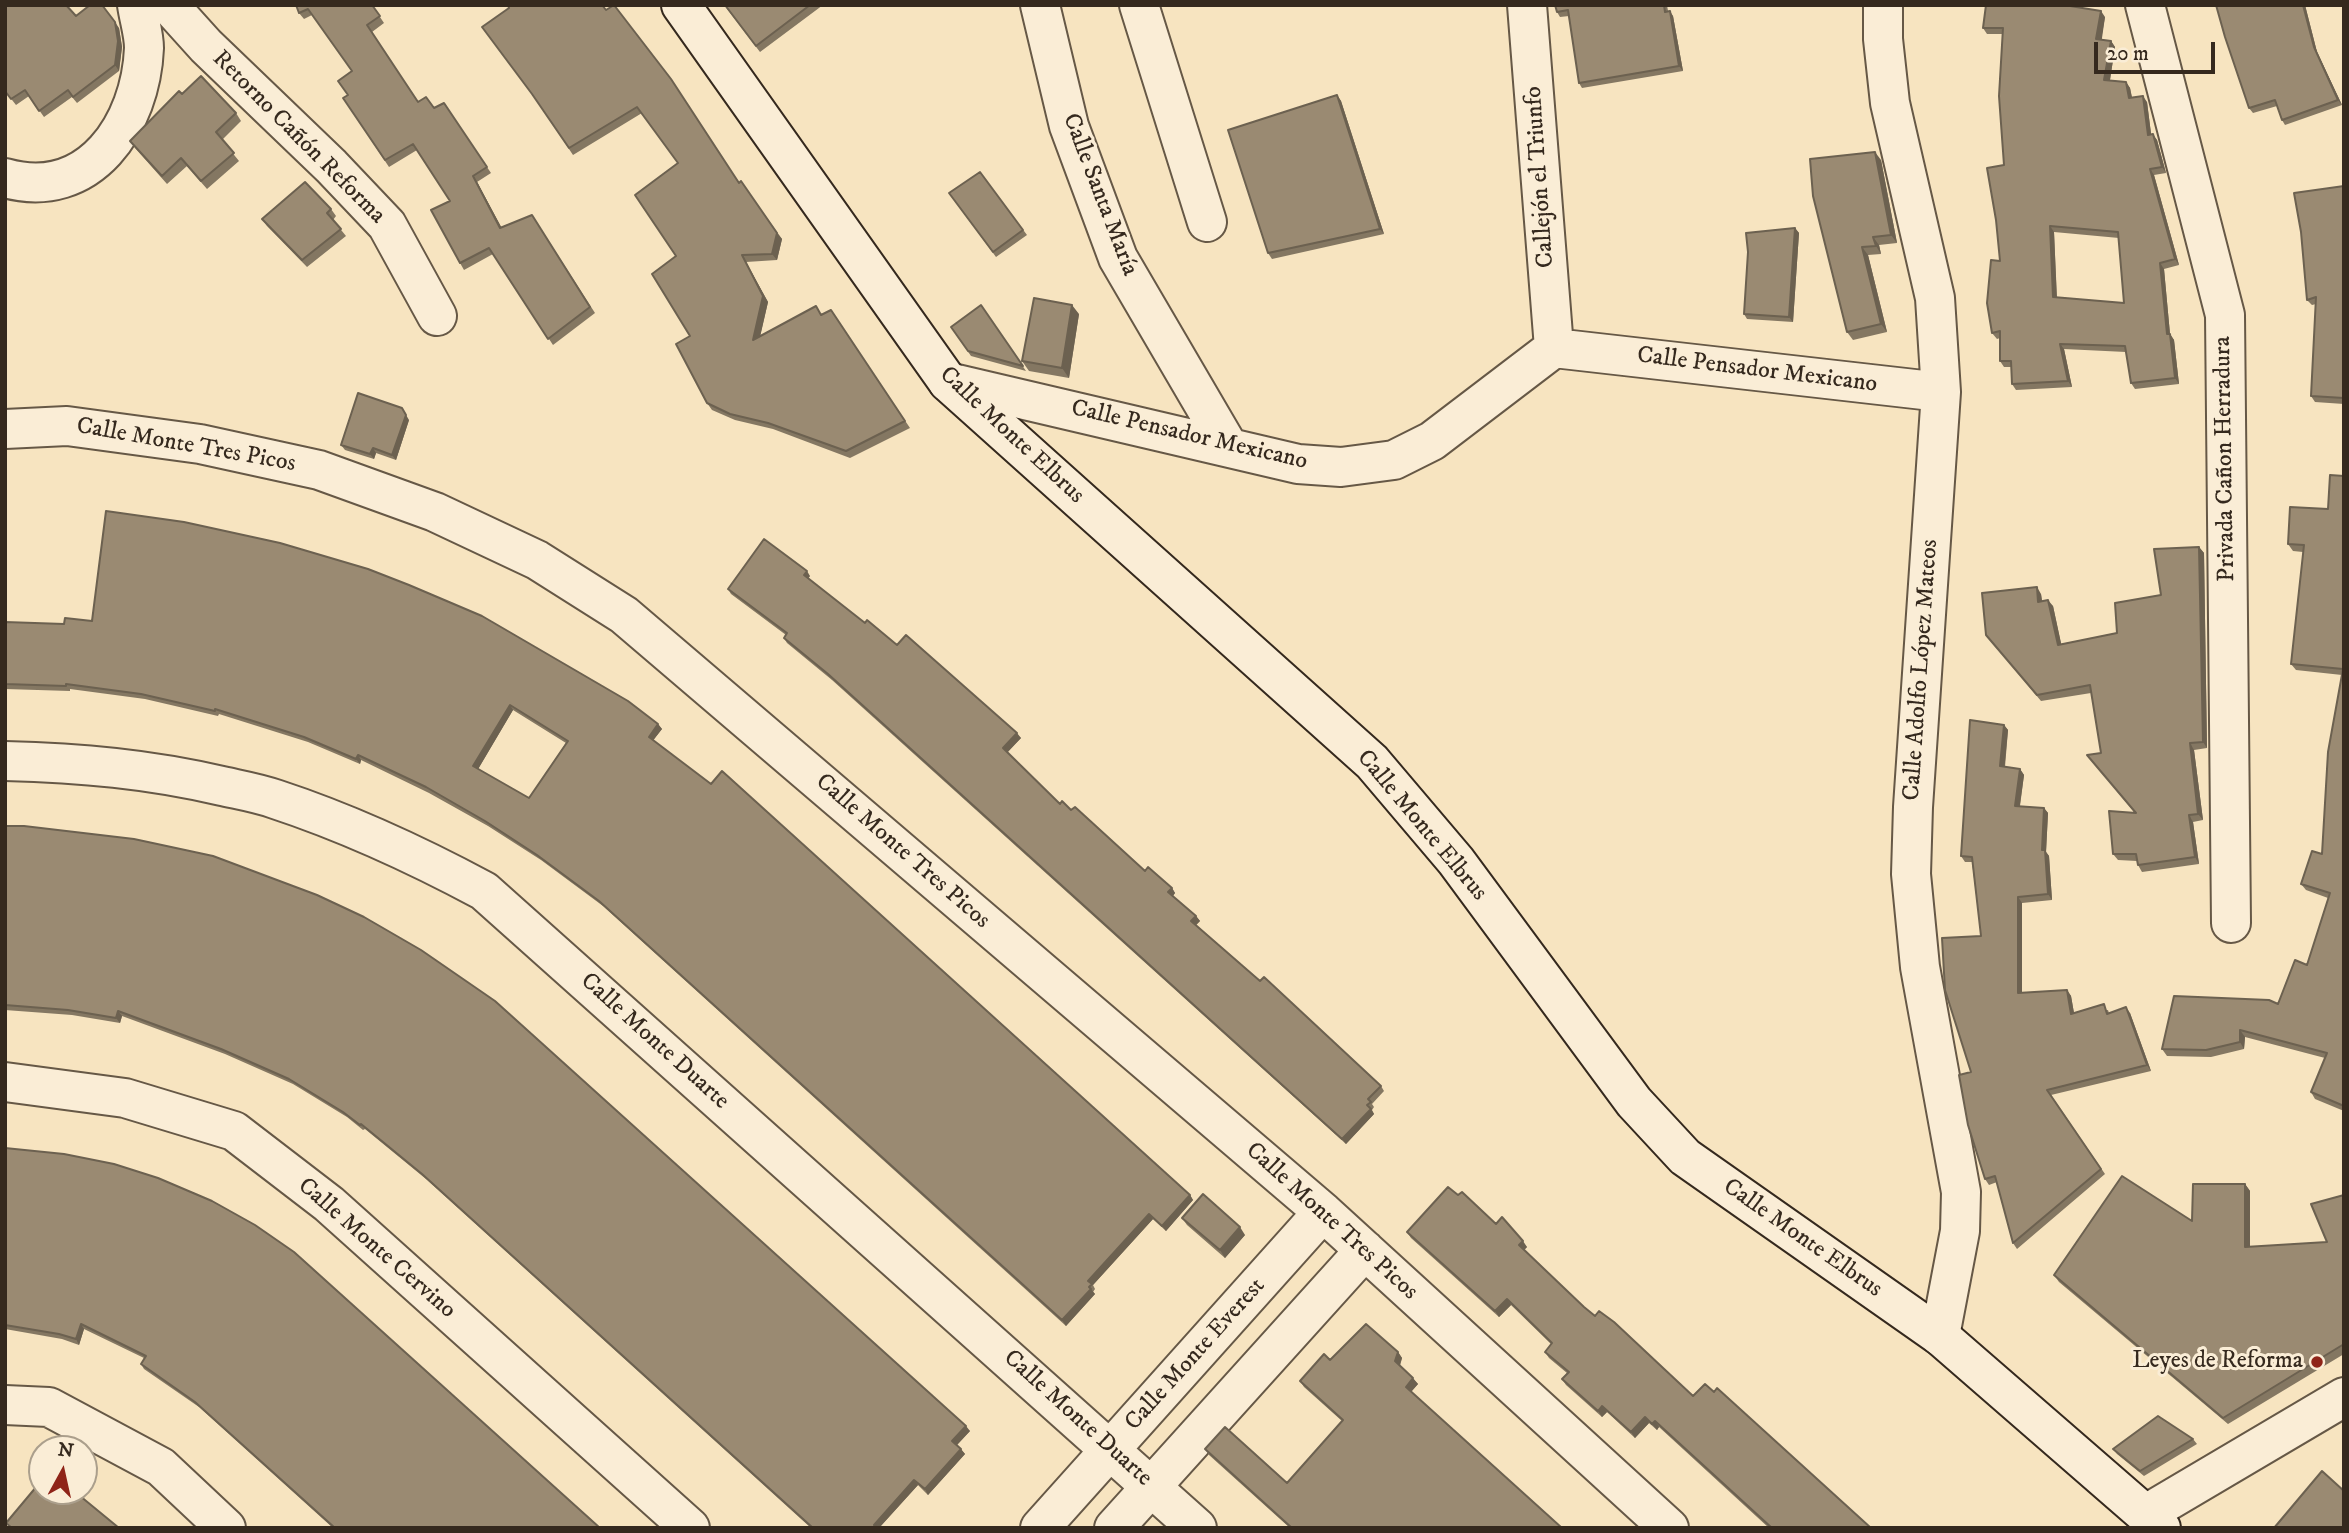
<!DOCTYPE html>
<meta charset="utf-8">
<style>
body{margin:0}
#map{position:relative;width:2349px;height:1533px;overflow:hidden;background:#f7e4c0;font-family:"IM FELL DW Pica",serif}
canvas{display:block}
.frame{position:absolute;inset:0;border:7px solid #35291e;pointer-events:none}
.north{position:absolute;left:28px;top:1435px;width:70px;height:70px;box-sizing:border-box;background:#faedd6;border:2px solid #ab9f8c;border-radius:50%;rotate:8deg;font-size:19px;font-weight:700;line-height:28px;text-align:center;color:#35291e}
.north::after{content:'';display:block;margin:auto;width:24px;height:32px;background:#8f2418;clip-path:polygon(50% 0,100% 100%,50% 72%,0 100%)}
.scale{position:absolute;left:2094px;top:42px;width:121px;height:32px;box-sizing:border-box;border:4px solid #35291e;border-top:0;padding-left:9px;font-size:21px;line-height:24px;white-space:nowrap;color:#35291e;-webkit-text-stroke:5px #faedd6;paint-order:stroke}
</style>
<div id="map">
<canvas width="2349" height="1533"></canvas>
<div class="frame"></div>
<div class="north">N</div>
<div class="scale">20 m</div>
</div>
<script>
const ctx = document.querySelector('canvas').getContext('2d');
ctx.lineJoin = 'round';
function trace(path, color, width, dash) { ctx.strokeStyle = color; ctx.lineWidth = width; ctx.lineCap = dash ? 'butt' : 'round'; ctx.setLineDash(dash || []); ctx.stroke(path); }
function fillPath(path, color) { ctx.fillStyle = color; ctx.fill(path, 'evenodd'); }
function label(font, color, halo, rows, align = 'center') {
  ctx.font = font + ' "IM FELL DW Pica",serif'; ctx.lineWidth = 6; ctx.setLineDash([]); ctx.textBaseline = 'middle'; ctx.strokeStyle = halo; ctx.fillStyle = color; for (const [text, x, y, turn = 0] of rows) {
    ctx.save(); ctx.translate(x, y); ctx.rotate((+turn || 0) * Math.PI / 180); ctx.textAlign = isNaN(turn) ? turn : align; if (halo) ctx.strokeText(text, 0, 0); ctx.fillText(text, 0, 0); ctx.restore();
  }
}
const street = new Path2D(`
 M169 5 206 46 331 166 387 225 437 316
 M1040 5 1069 126 1118 258 1228 446
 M1139 5 1207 222
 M1527 5 1554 348
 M1883 5V39L1890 103 1935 298 1941 392 1913 807 1911 874 1920 967 1961 1192 1960 1231 1940 1336
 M2145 5 2225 315 2231 923
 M5 178C90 202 141 124 144 48 144 34 139 19 137 5
 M948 382 1298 464 1341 467 1394 460 1432 441 1554 348 1941 392
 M5 429 67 426 200 444 319 470 435 512 537 560 624 615 1323 1212 1669 1528
 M5 761C81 763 149 769 222 786 240 790 258 793 275 799 348 823 417 855 484 891L1197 1528
 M5 1082 125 1098 234 1131 329 1204 690 1528
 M5 1405 49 1407 161 1467 226 1528
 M2146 1514 2344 1397
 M1040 1528 1323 1212
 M1114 1528 1365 1250`);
const secondary = new Path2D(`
 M681 5 948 382 1372 762 1456 861 1634 1102 1685 1157 1940 1336 2161 1528`);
trace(street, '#665846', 42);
trace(secondary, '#35291e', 42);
trace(street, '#faedd6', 38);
trace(secondary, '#faedd6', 38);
fillPath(new Path2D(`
 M296 5H372L384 23 372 32 418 102 434 108 444 103 491 173 477 182 501 227 532 215 595 313 553 345 493 254 464 270 460 263 450 201 417 150 389 167 343 98 348 95 352 71 312 15 304 19 299 13Z
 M724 5H823L760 52Z
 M1555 5H1667L1668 11 1673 16 1683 71 1582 88 1579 83 1569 16 1560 17 1557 12Z
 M2216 5H2305L2317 52 2342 105 2285 125 2282 120 2277 106 2253 113 2249 108Z
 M509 8 739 183 741 181 782 239 777 260 746 262 768 302 760 336 822 315 831 310 910 428 850 458 773 429 735 420 712 410 707 403 690 336 676 256 678 163 642 113 573 155 535 98Z
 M76 16 119 28 122 47 119 71 77 103 72 97 44 117 29 96 16 105 5 91Z
 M2105 17 2101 40 2111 41 2115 47 2110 80 2126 82 2130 88 2132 97 2147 102 2151 134 2157 140 2166 173 2154 175 2179 265 2164 269 2170 334 2174 340 2179 384 2135 389 2131 383 2126 352 2064 349 2072 387 2016 390 2012 384 2011 367H2004L2000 361V338L1997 339 1992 333 2000 261 2004 165 2003 34H1987L1983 28ZM2054 232 2119 238 2124 303 2057 298Z
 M182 94 236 113 241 121 222 140 239 161 207 189 187 166 167 184 136 149 130 141Z
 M1337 95 1341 101 1384 234 1272 259 1268 253Z
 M1881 160 1897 243 1879 245 1881 254 1868 255 1887 332 1853 340 1847 332 1813 196Z
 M980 172 1027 235 996 257 949 193Z
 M2344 186V404L2315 402 2311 396 2316 304 2312 305 2307 300Z
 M331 209 336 216 333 220 346 236 307 267 267 226 262 219Z
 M1795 228 1799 233 1793 322 1747 319 1744 314Z
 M981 305 1026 371 971 356 951 327Z
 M1079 314 1069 378 1029 371 1022 361Z
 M409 420 396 460 376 453 374 459 345 450 341 445Z
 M2344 476V1111L2315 1099 2311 1092 2325 1058 2245 1037 2244 1049 2211 1057 2167 1056 2162 1049 2278 1004 2307 965 2328 898 2306 890 2301 884 2322 854 2342 675 2296 670 2291 664 2303 552 2293 551 2288 544 2328 509Z
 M2199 547 2204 553 2207 748 2194 750 2203 820 2193 822 2199 864 2142 872 2138 865 2137 861 2118 860 2113 854 2135 813 2087 755 2101 753 2091 693 2041 701 1986 635 2041 594 2042 601 2053 606 2061 644 2117 633 2161 595Z
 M810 576 808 578 865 623 897 645 1021 738 1007 752 1060 804 1145 871 1172 888 1175 893 1173 896 1196 916 1200 921 1196 925 1381 1086 1384 1091 1372 1104 1374 1107 1372 1110 1374 1114 1346 1144 832 680 787 643 784 638 786 635 731 594 728 589Z
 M5 622 658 724 662 729 653 740 1190 1195 1193 1200 1166 1231 1153 1219 1093 1285 1095 1289 1093 1292 1095 1294 1066 1326 603 906 541 860 488 826 429 793 361 760 360 764 308 742 219 714 218 716 145 699 70 689V691L5 689ZM513 710 566 743 529 798 478 769Z
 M2004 725 2008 730 2005 767 2020 769 2024 775 2020 806 2044 808 2048 813 2046 852 2049 856 2052 900 2022 903V993L2067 990 2071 996 2074 1013 2108 1010 2109 1013H2130L2151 1071 2051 1095 2105 1174 2017 1249 2013 1243 1997 1182 1989 1185 1985 1179 1971 1072 1981 936 1972 862H1965L1961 856Z
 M5 826 970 1431 957 1445 965 1454 928 1495 918 1485 879 1528H811L426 1179 365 1129 363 1130 347 1117 293 1084 225 1054 122 1016 120 1023 72 1015 5 1010Z
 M5 1148 600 1528H333L199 1407 144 1369 141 1364 144 1358 84 1329 79 1345 62 1339 5 1329Z
 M2245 1184 2250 1191V1247L2327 1242 2344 1195V1354L2228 1424 2059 1282 2054 1275 2192 1221Z
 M1182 1218 1245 1235 1225 1258 1187 1225Z
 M1496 1224 1527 1247 1524 1250 1584 1307 1693 1396 1871 1528H1769L1659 1427 1657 1430 1649 1423 1635 1438 1607 1412 1602 1417 1566 1385 1562 1379 1567 1373 1549 1358 1545 1352 1551 1344 1511 1305 1499 1317 1411 1238 1407 1232Z
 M1398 1352 1402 1358 1400 1366 1418 1384 1411 1392 1562 1528H1290L1209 1455 1205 1449 1287 1483 1342 1421 1304 1387 1300 1381 1330 1360Z
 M2193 1439 2197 1444 2144 1476 2117 1454 2113 1449Z`), '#847762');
fillPath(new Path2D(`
 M2303 5H2305L2317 52 2342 105 2338 100 2314 47Z
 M1670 11 1673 16 1683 71 1679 66Z
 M2101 11 2105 17 2101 45 2096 39Z
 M115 22 119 28 122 47 119 71 115 65Z
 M2111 41 2115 47 2109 86 2104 80Z
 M2126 82 2130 88 2133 104 2129 98Z
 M1337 95 1341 101 1384 234 1380 229Z
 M2143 96 2147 102 2152 141 2148 135Z
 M2153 134 2157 140 2166 173 2162 167Z
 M1875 152 1881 160 1897 243 1891 235Z
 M2150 169 2154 175 2179 265 2175 259Z
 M473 176 477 182 505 234 500 228Z
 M2050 226 2054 232 2057 303 2053 297Z
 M1795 228 1799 233 1793 322 1789 317Z
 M777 233 782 239 777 260 772 254Z
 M1873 237 1879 245 1881 254 1876 246Z
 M1862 247 1868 255 1887 332 1881 324Z
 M742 255 768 302 758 346 753 340Z
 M2160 263 2164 269 2170 334 2174 340 2179 384 2175 378 2167 334Z
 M1072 305 1079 314 1069 378 1062 368Z
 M2060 344 2064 349 2072 387 2068 381Z
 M402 408 409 420 396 460 392 455Z
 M373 448 376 453 374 459 370 454Z
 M2199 547 2204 553 2207 748 2203 742Z
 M807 571 810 576 807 580 804 575Z
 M2037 587 2041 594 2043 608 2038 602Z
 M2048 600 2053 606 2063 652 2058 645Z
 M510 705 513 710 477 771 473 766Z
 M658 724 662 729 652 742 649 737Z
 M2004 725 2008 730 2004 772 2000 766Z
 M1017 733 1021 738 1007 753 1003 748Z
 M2190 743 2194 750 2203 820 2198 814Z
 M358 755 361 760 360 764 356 759Z
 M2020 769 2024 775 2019 811 2015 806Z
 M2044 808 2048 813 2046 852 2049 856 2052 900 2048 894 2042 850Z
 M2189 815 2193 822 2199 864 2195 857Z
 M1172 888 1175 893 1172 897 1168 892Z
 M2018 897 2022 903V999L2018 993Z
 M1196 916 1200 921 1195 926 1191 921Z
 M2067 990 2071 996 2075 1019 2071 1014Z
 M2126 1007 2130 1013 2151 1071 2147 1065Z
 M118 1011 122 1016 120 1023 116 1018Z
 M2240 1030 2245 1037 2244 1049 2240 1042Z
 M1371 1109 1374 1114 1346 1144 1342 1139Z
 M2245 1184 2250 1191V1254L2245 1247Z
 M1190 1195 1193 1200 1166 1231 1162 1226Z
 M1149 1214 1153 1219 1093 1285 1088 1281Z
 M1240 1227 1245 1235 1225 1258 1220 1250Z
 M1523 1241 1527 1247 1523 1251 1519 1245Z
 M1091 1289 1095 1294 1066 1326 1062 1320Z
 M1507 1299 1511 1305 1499 1317 1495 1311Z
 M81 1324 84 1329 79 1345 76 1339Z
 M1398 1352 1402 1358 1399 1367 1395 1361Z
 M1413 1378 1418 1384 1410 1393 1406 1387Z
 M1602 1406 1607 1412 1602 1417 1598 1411Z
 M1645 1417 1649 1423 1635 1438 1631 1432Z
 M1655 1421 1659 1427 1657 1430 1652 1424Z
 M966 1426 970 1431 956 1446 952 1441Z
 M961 1449 965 1454 928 1495 925 1489Z
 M914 1480 918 1485 879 1528H875L874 1525Z`), '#6c6150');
const building = new Path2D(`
 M5 5H66L76 16 90 5H102L115 22 118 41 115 65 73 97 68 90 39 111 25 90 11 99 5 91Z
 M296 5H372L380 16 367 25 418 102 426 97 434 108 444 103 487 167 473 176 500 228 532 215 590 307 548 339 489 248 460 263 431 210 450 201 413 144 385 160 343 98 348 95 338 81 352 71 308 9 299 13Z
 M508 5H602L606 10 614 5 671 79 739 183 741 181 777 233 772 254 742 255 763 296 753 340 816 306 821 315 831 310 905 421 846 451 768 423 730 414 707 403 676 344 690 336 652 274 676 256 635 195 678 163 637 107 569 148 532 94 482 27 509 8Z
 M725 5H810L756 46Z
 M1555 5H1664L1665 12 1670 11 1679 66 1579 83 1568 10 1557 12Z
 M1986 5H2064L2101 11 2096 39 2111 41 2104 80 2126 82 2129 98 2143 96 2148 135 2153 134 2162 167 2150 169 2175 259 2160 263 2167 334H2170L2175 378 2131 383 2125 346 2060 344 2068 381 2012 384 2011 361H2000V331L1992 333 1987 303 1991 260 2000 261 1996 220 1987 168 2004 165 1999 96 2003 28H1983ZM2050 226 2118 232 2124 303 2053 297Z
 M2216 5H2303L2314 47 2338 100 2282 120 2275 100 2249 108 2225 37Z
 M201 76 236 113 216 132 234 153 201 181 181 158 162 176 130 141 179 91 182 94Z
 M1337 95 1380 229 1268 253 1228 130Z
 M1875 152 1891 235 1873 237 1876 246 1862 247 1881 324 1847 332 1813 196 1810 159Z
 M980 172 1023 230 993 252 949 193Z
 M305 182 331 209 327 213 341 229 302 260 262 219Z
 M2344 186V398L2311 396 2316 297 2307 300 2301 232 2294 193Z
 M1795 228 1789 317 1744 314 1748 252 1746 233Z
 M1034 298 1072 305 1062 368 1022 361Z
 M981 305 1023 366 968 351 951 327Z
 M358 393 402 408 406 415 392 455 373 448 370 454 341 445Z
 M2330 475 2344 476V1106L2311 1092 2327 1053 2240 1030V1042L2206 1050 2162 1049 2174 996 2269 1000 2278 1004 2295 960 2307 965 2330 893 2301 884 2312 851 2322 854 2328 752 2343 669 2291 664 2304 545 2288 544 2290 507 2328 509Z
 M106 511 184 522 280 543 368 569 409 585 482 616 628 701 658 724 649 737 711 784 722 771 1190 1195 1162 1226 1149 1214 1088 1281 1092 1284 1089 1287 1091 1289 1062 1320 599 901 537 855 485 821 426 787 358 755 356 759 304 737 215 709V711L141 694 66 684V686L5 684V622L64 624 65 618 92 621ZM510 705 568 741 529 798 473 766Z
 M764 539 807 571 804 575 865 623 867 620 897 645 906 635 1017 733 1003 748 1060 804 1062 801 1071 810 1075 807 1145 871 1148 867 1172 888 1168 892 1196 916 1191 921 1260 981 1264 977 1381 1086 1368 1099 1371 1102 1367 1105 1371 1109 1342 1139 828 674 784 638 787 633 728 589Z
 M2199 547 2203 742 2190 743 2198 814 2189 815 2195 857 2138 865 2136 854H2113L2109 811 2136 813 2087 755 2101 753 2090 685 2037 695 1986 635 1982 593 2037 587 2038 602 2048 600 2058 645 2117 633 2115 603 2161 595 2154 549Z
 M1970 720 2004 725 2000 766 2020 769 2015 806 2044 808 2042 850H2045L2048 894 2018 897V993L2067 990 2071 1014 2104 1004 2107 1014 2126 1007 2147 1065 2047 1090 2101 1169 2013 1243 1995 1176 1985 1179 1968 1125 1959 1075 1971 1072 1945 990 1942 938 1981 936 1972 857 1961 856Z
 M5 826H24L134 839 213 856 317 895 364 917 421 950 495 1001 966 1426 952 1441 961 1449 925 1489 914 1480 874 1525 876 1527 875 1528H813L422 1174 361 1124 360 1125 343 1112 289 1079 221 1049 118 1011 116 1018 68 1010 5 1005Z
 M5 1148 64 1154 114 1164 158 1178 212 1201 255 1225 294 1252 600 1528H335L195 1402 141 1364 146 1356 81 1324 76 1339 59 1334 5 1325Z
 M2122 1176 2192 1221 2193 1184H2245V1247L2327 1242 2311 1204 2344 1195V1344L2223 1418 2054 1275Z
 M1448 1187 1458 1195 1462 1192 1496 1224 1502 1217 1523 1241 1519 1245 1584 1307 1595 1316 1599 1311 1614 1322 1693 1396 1705 1384 1714 1392 1717 1388 1871 1528H1772L1655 1421 1652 1424 1645 1417 1631 1432 1602 1406 1598 1411 1562 1379 1569 1372 1545 1352 1552 1343 1507 1299 1495 1311 1407 1232Z
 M1203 1194 1240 1227 1220 1250 1182 1218Z
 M1366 1324 1398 1352 1395 1361 1413 1378 1406 1387 1562 1528H1292L1205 1449 1225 1427 1287 1483 1343 1420 1300 1381 1324 1354 1330 1360Z
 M2158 1416 2193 1439 2140 1471 2113 1449Z
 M2322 1471 2344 1491V1528H2274Z
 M42 1480V1491H74L119 1528H12L6 1523Z`);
fillPath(building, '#9a8a72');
trace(building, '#6c6150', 2);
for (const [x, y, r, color] of [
 [2317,1362,7,"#8f2418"]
]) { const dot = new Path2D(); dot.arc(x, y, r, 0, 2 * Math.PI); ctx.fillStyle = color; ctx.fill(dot); trace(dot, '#faedd6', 2.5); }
label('24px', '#35291e', '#faedd6', [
 ["Retorno Cañón Reforma",298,138,45],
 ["Callejón el Triunfo",1541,177,-94],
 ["Calle Santa María",1099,195,69],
 ["Calle Pensador Mexicano",1757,371,7],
 ["Calle Monte Elbrus",1011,436,43],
 ["Calle Pensador Mexicano",1189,436,13],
 ["Calle Monte Tres Picos",186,446,10],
 ["Privada Cañon Herradura",2226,459,-91],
 ["Calle Adolfo López Mateos",1922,670,-86],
 ["Calle Monte Elbrus",1421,826,50],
 ["Calle Monte Tres Picos",902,852,41],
 ["Calle Monte Duarte",654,1042,42],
 ["Calle Monte Tres Picos",1331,1222,42],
 ["Calle Monte Elbrus",1802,1239,35],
 ["Calle Monte Cervino",376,1249,41],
 ["Calle Monte Everest",1196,1355,-48],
 ["Calle Monte Duarte",1077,1419,42]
]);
label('24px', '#35291e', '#faedd6', [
 ["Leyes de Reforma",2303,1362]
], 'right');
</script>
